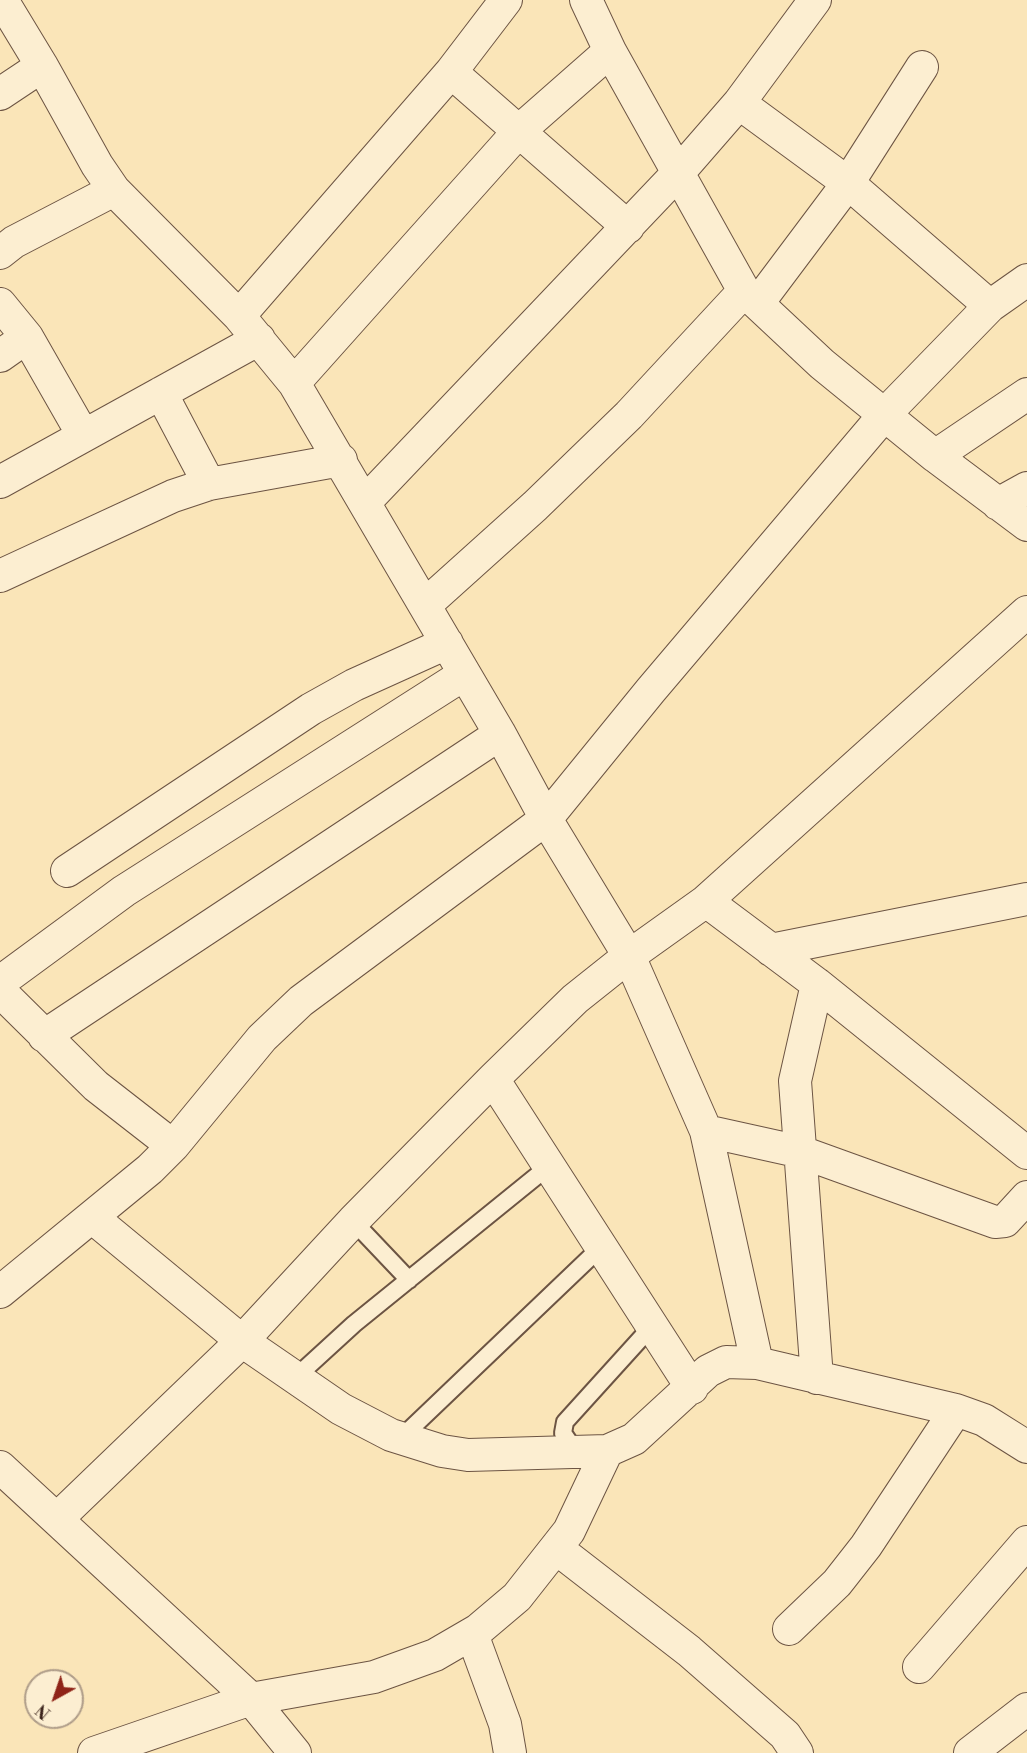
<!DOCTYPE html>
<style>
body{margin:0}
#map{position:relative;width:1027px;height:1753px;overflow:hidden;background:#fae5b8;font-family:"Libre Bodoni",serif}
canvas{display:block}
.north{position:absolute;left:24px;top:1669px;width:60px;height:60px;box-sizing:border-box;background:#fceed1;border:2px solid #af9d89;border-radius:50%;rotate:220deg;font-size:16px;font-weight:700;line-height:24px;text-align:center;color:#3c241c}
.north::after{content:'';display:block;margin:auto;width:21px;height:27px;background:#8f2418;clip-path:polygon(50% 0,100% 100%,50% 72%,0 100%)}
</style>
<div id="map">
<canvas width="1027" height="1753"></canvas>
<div class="north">N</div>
</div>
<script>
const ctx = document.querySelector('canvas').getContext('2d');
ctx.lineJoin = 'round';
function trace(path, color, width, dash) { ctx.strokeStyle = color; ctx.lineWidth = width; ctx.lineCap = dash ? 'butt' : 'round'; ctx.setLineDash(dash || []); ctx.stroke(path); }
const lane = new Path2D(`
 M353 1221 409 1280
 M295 1378 354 1324 549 1166
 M401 1438 601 1247
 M576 1452 563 1433 565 1422 652 1326`);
const street = new Path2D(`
 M2 0 42 66 97 165 114 190 239 316 294 383 500 734 546 819 629 956 706 901 817 984 1027 1153
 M586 0 610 51 744 291 822 364 935 456 1027 525
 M451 72 628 227
 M0 94 42 66
 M739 103 848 183 990 306
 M0 253 14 242 114 190
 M758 303 848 183 922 67
 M0 304 27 337 83 435
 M239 316 451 72 506 0
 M0 356 27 337
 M294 383 519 131 610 51
 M161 393 209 484
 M935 456 1027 394
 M0 482 259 339
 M365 502 679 172 739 103 815 0
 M998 504 1027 488
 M0 576 173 496 209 484 341 460
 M425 605 535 506 629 415 744 291
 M67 871 311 709 354 685 447 643
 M706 901 1027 612
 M771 950 1027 899
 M0 982 124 891 463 675
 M817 984 795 1081 817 1378
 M0 991 96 1086 173 1146
 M44 1036 500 734
 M493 1079 575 999 629 956 706 1131 757 1363
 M706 1131 801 1152 995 1222 1005 1221 1027 1197
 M93 1218 242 1341 353 1221 493 1079 692 1388
 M0 1292 150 1169 173 1146 262 1038 301 1001 546 819 651 690 885 414 990 306 1027 280
 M0 1467 251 1699 295 1753
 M57 1519 242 1341 341 1409 391 1435 442 1451 468 1455 607 1451 634 1439 708 1371 726 1362 757 1363 956 1410 984 1420 1027 1447
 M556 1548 689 1651 785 1735 797 1753
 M789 1629 837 1583 866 1546 956 1410
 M472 1634 505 1724 510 1753
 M919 1667 1027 1542
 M94 1753 251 1699 374 1677 435 1655 478 1630 517 1597 569 1531 607 1451
 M970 1753 1027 1709`);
trace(lane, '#6c5443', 20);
trace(street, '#6c5443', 34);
trace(lane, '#fceed1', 16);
trace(street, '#fceed1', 32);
</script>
